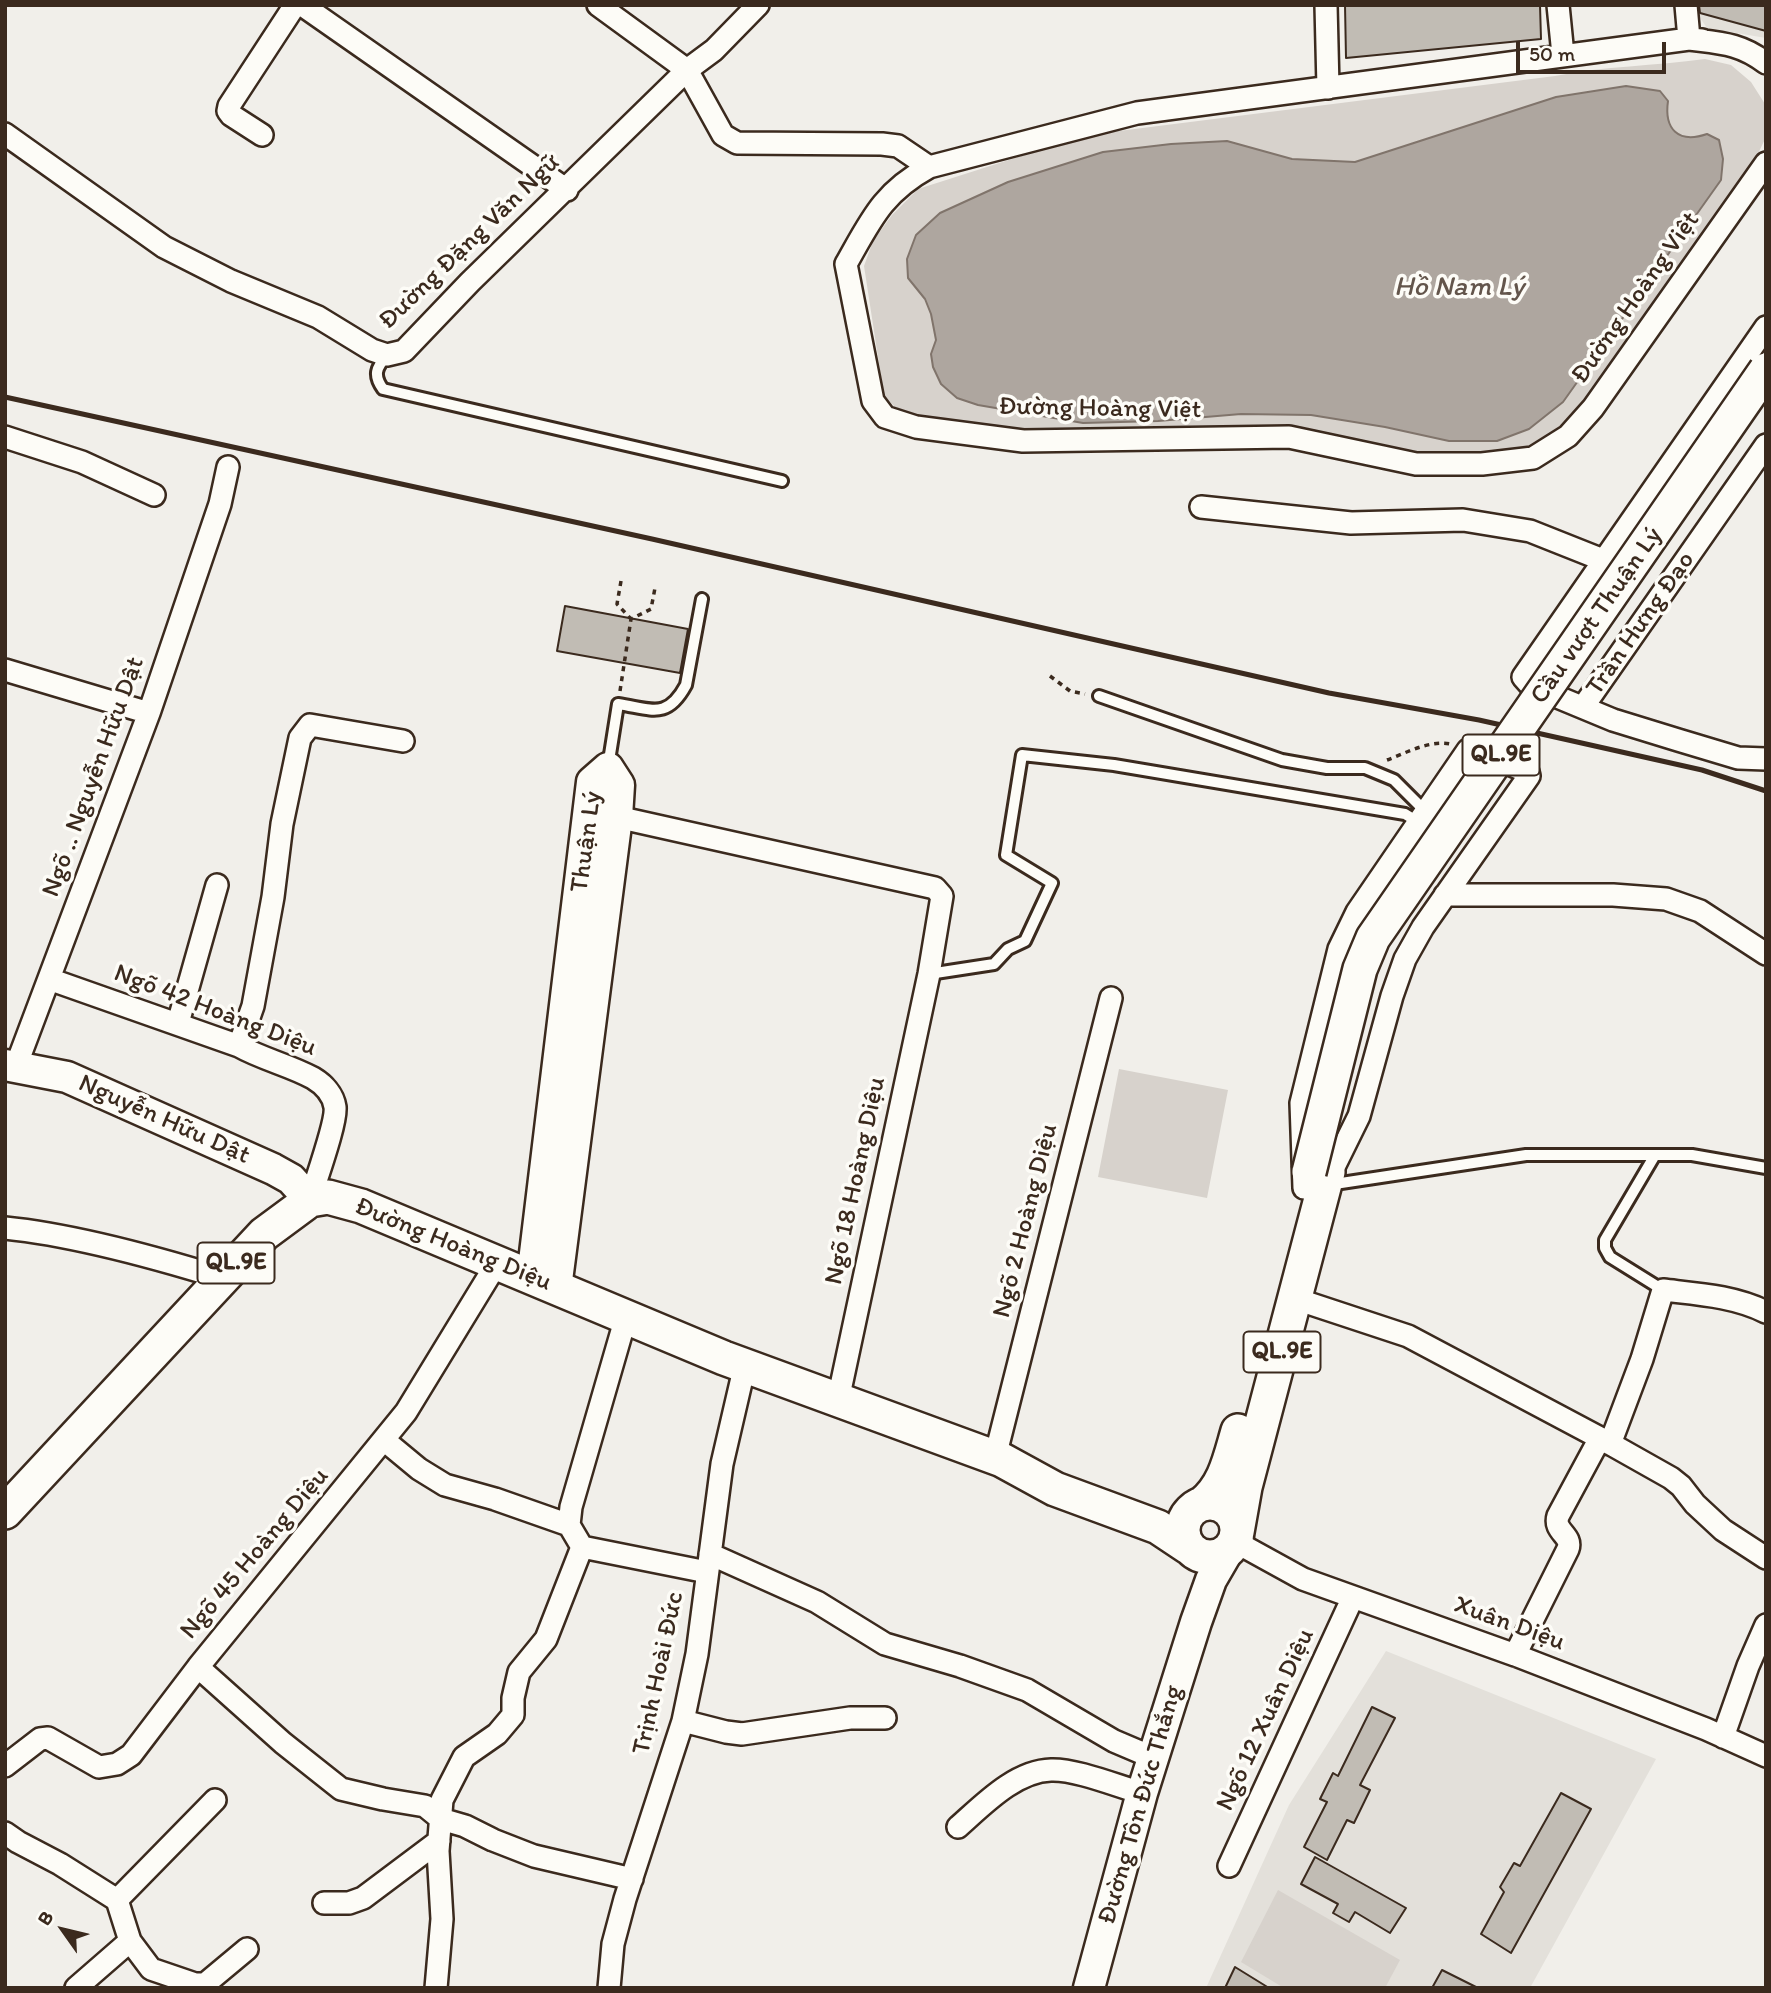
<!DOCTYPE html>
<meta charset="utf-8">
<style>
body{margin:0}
#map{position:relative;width:1771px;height:1993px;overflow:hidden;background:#f1efea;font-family:Itim,sans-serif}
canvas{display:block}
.frame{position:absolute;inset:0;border:7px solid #3b2a1e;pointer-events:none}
.north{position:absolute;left:28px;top:1895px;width:70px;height:70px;-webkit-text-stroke:5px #fdfcf7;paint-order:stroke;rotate:304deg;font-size:19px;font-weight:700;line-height:28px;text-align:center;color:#3b2a1e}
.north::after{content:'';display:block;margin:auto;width:24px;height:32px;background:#3b2a1e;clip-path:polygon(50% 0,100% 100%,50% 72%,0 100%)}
.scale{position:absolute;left:1516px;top:42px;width:150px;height:32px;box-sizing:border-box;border:4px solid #3b2a1e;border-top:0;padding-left:9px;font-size:21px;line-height:24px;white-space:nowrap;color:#3b2a1e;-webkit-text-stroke:5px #fdfcf7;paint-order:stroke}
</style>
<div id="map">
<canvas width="1771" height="1993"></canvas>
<div class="frame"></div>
<div class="north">B</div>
<div class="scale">50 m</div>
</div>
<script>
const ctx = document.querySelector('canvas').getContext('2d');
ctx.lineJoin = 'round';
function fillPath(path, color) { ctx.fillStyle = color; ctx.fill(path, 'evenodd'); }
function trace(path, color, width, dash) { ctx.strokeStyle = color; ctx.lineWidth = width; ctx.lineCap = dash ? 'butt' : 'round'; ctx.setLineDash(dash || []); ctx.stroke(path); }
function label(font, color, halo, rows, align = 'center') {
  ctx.font = font + ' Itim,sans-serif'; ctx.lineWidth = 7; ctx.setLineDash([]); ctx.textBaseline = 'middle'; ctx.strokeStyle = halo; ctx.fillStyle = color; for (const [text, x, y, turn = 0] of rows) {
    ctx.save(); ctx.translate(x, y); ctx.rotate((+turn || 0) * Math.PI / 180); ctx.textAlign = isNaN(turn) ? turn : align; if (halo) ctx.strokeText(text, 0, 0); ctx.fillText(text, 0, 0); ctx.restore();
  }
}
fillPath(new Path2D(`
 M1695 5H1766V38L1707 28 1696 12Z
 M1386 1651 1656 1759 1530 1988H1206L1289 1805Z`), '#e3e0da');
fillPath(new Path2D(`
 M1705 59 1731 65 1751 82 1765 104 1766 137 1754 162 1589 395 1559 433 1537 448 1468 459 1415 455 1341 438 1050 436 917 417 895 407 884 396 864 266 873 241 892 215 918 189 1087 135 1555 76C1604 66 1655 66 1705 59ZM1626 86 1668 101 1666 114 1669 126 1681 136 1695 139 1723 159 1722 179 1563 402 1449 441 1385 427 1311 415 1241 414 1158 421 1010 411 957 398 941 384 933 367 931 354 936 340 931 314 924 299 940 213 1008 182 1103 152 1171 144 1227 141 1292 159 1355 162 1556 97Z
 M1119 1069 1228 1090 1207 1198 1098 1177Z
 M1278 1890 1400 1960 1385 1988H1284L1241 1962Z`), '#d7d2cc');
const water = new Path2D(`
 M1626 86 1660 91 1668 101C1664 129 1678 144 1707 134L1719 140 1723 159 1721 180 1563 402 1529 429 1497 441H1449L1385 427 1311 415 1241 414 1158 421 1083 423 978 405 957 398 941 384 933 367 931 354 936 340 931 314 925 299 908 278 907 259 916 235 940 213 1008 182 1103 152 1171 144 1227 141 1292 159 1355 162 1556 97Z`);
fillPath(water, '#aea69f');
trace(water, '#80746b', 2);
const building = new Path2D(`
 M1345 5H1540L1541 39 1346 58Z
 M1699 5H1766V31L1700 13Z
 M565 606 688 629 680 673 557 651Z
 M1372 1707 1395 1718 1360 1785 1370 1790 1354 1823 1347 1820 1327 1860 1304 1847 1327 1802 1320 1799 1333 1773 1338 1776Z
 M1561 1793 1591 1809 1511 1953 1481 1934 1504 1892 1500 1887 1514 1863 1520 1866Z
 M1315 1857 1406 1908 1390 1933 1355 1912 1349 1922 1333 1913 1338 1904 1301 1884Z
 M1235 1967 1269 1988H1225Z
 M1442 1970 1478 1988H1432Z`);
fillPath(building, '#c1bcb4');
trace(building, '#3b2a1e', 2);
const lane = new Path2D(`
 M387 355C376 368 373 375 383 389L782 481
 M1099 696 1282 760 1327 768H1365L1394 780 1425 811
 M608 767 618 704C652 709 667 720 686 685L702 599
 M929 974 994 964 1008 949 1025 941 1052 883 1006 855 1022 755 1114 765 1405 814 1418 822
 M1655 1155 1605 1240V1248L1610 1257 1663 1290
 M1328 1185 1526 1155H1692L1766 1168`);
const street = new Path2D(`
 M302 5 567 190
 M598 5 687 70 723 135 737 143 882 144 898 146 929 167
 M1326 5 1328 88
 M1558 5 1563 55
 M1686 5 1689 39 1702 40
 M1766 63C1740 43 1720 43 1689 39L1137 113 929 167C882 193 871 220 846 264L873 401 885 417 916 427 1023 441 1289 437 1416 464H1482L1533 458 1568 436 1593 408 1766 163
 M5 134 164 247 231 281 318 317 372 350 387 355 404 351 470 282 687 70 714 50 758 5
 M262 135 231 115 228 111 229 106 295 5
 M1766 327 1523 677 1531 686 1613 720 1678 740 1738 758 1766 759
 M5 437 82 462 154 495
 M1201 507 1351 523 1463 520 1530 531 1603 560
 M5 670 149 713
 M1583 707 1766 445
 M617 817 935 888 942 896 929 974 838 1400
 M1445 895H1613L1666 899 1700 911 1766 954
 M49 979 239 1046C262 1059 289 1065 313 1078 323 1084 333 1094 335 1107 337 1122 315 1182 310 1200
 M178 1023 217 885
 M239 1046 253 1006 273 897 282 824 300 738 310 725 403 741
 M16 1066 149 713 220 504 228 467
 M1304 1188 1301 1103 1339 949 1357 912 1468 750 1474 749 1528 772 1529 776 1423 927 1405 959 1392 996 1359 1116 1325 1185
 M5 1228C75 1235 154 1257 222 1278
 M1296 1299 1408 1336 1600 1438 1671 1478 1681 1486 1695 1504 1723 1530 1766 1558
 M384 1440 419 1469 445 1485 495 1499 569 1525
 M1610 1444 1642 1359 1663 1290C1697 1294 1734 1296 1766 1312
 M995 1457 1111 998
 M1234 1541 1303 1579 1515 1655 1706 1729 1766 1756
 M582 1547 707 1572
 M710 1554 817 1602 885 1644 960 1666 1027 1690 1114 1741 1154 1758
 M1515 1655 1568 1549C1573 1535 1553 1532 1558 1516L1600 1438
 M198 1667 283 1743 341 1789 383 1799 425 1806 441 1819 465 1826 493 1840 534 1856 632 1879
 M683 1721 726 1732 742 1734 850 1718H885
 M1723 1737 1748 1666 1766 1625
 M5 1766 40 1739 48 1738 99 1767 117 1764 131 1755 198 1667 406 1412 497 1263
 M958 1827C983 1805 1015 1771 1051 1770 1076 1769 1117 1786 1142 1793
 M5 1833 18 1842 60 1864 117 1900 130 1941 151 1969 195 1984H205L247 1949
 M1229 1866 1353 1597
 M117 1900 215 1800
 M324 1903H349L363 1898 439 1841
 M76 1988 130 1941
 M436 1988 442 1919 438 1851 442 1800 464 1757 497 1734 513 1715V1698L519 1672 546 1639 582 1547 569 1525 571 1507 626 1317
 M609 1988 613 1944 625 1899 683 1721 697 1654 722 1464 745 1365`);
const secondary = new Path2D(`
 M5 1065 67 1077 273 1169 291 1179 310 1200
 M532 1278 592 782 608 768 619 785 617 817 556 1288
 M1089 1988 1142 1793 1196 1622 1211 1580 1229 1549`);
const primary = new Path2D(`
 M1183 1530a27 27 0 1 1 54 0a27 27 0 1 1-54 0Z
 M1202 1504C1225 1486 1230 1458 1238 1431
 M5 1512 264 1234 310 1200 328 1197 361 1206 724 1358 1002 1460 1055 1489 1158 1527 1188 1547
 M1237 1532 1245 1487 1328 1172`);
trace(lane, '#3b2a1e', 16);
trace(street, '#3b2a1e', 26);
trace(secondary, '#3b2a1e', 35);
trace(primary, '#3b2a1e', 38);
trace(new Path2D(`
 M621 581 617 604 631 619
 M1050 676 1070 691 1085 694
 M620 691 631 619 651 609 655 588
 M1387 760C1406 753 1429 740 1450 744`), '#3b2a1e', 3.5, [5, 5]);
trace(lane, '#fdfcf7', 10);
trace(street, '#fdfcf7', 21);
trace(secondary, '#fdfcf7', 30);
trace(primary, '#fdfcf7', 33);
trace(new Path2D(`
 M5 397 652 539 1329 693 1479 720 1702 770 1766 791`), '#3b2a1e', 5);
const primaryBridge = new Path2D(`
 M1309 1172 1360 969 1373 938 1766 370`);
trace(primaryBridge, '#3b2a1e', 38, []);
trace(primaryBridge, '#fdfcf7', 33);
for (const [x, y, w] of [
 [1501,755,77],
 [236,1263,77],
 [1282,1352,77]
]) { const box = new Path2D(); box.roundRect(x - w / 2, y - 20.5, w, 41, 5); ctx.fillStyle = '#fdfcf7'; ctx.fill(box); trace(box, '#3b2a1e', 2); }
label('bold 24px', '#3b2a1e', null, [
 ["QL.9E",1501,755],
 ["QL.9E",236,1263],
 ["QL.9E",1282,1352]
]);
label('26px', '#3b2a1e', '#fdfcf7', [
 ["Đường Đặng Văn Ngữ",470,242,-44],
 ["Đường Hoàng Việt",1636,298,-55],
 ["Đường Hoàng Việt",1100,409,1],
 ["Cầu vượt Thuận Lý",1597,616,-55],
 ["Trần Hưng Đạo",1641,624,-55],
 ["Ngõ .. Nguyễn Hữu Dật",94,777,-70],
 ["Thuận Lý",587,842,-82],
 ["Ngõ 42 Hoàng Diệu",215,1011,21],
 ["Nguyễn Hữu Dật",164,1120,24],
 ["Ngõ 18 Hoàng Diệu",856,1181,-78],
 ["Ngõ 2 Hoàng Diệu",1026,1221,-76],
 ["Đường Hoàng Diệu",453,1245,22],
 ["Ngõ 45 Hoàng Diệu",255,1554,-50],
 ["Xuân Diệu",1509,1624,20],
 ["Trịnh Hoài Đức",659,1673,-78],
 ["Ngõ 12 Xuân Diệu",1266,1720,-65],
 ["Đường Tôn Đức Thắng",1141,1805,-74]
]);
label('italic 28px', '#63554b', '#fdfcf7', [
 ["Hồ Nam Lý",1459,288]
]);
</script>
